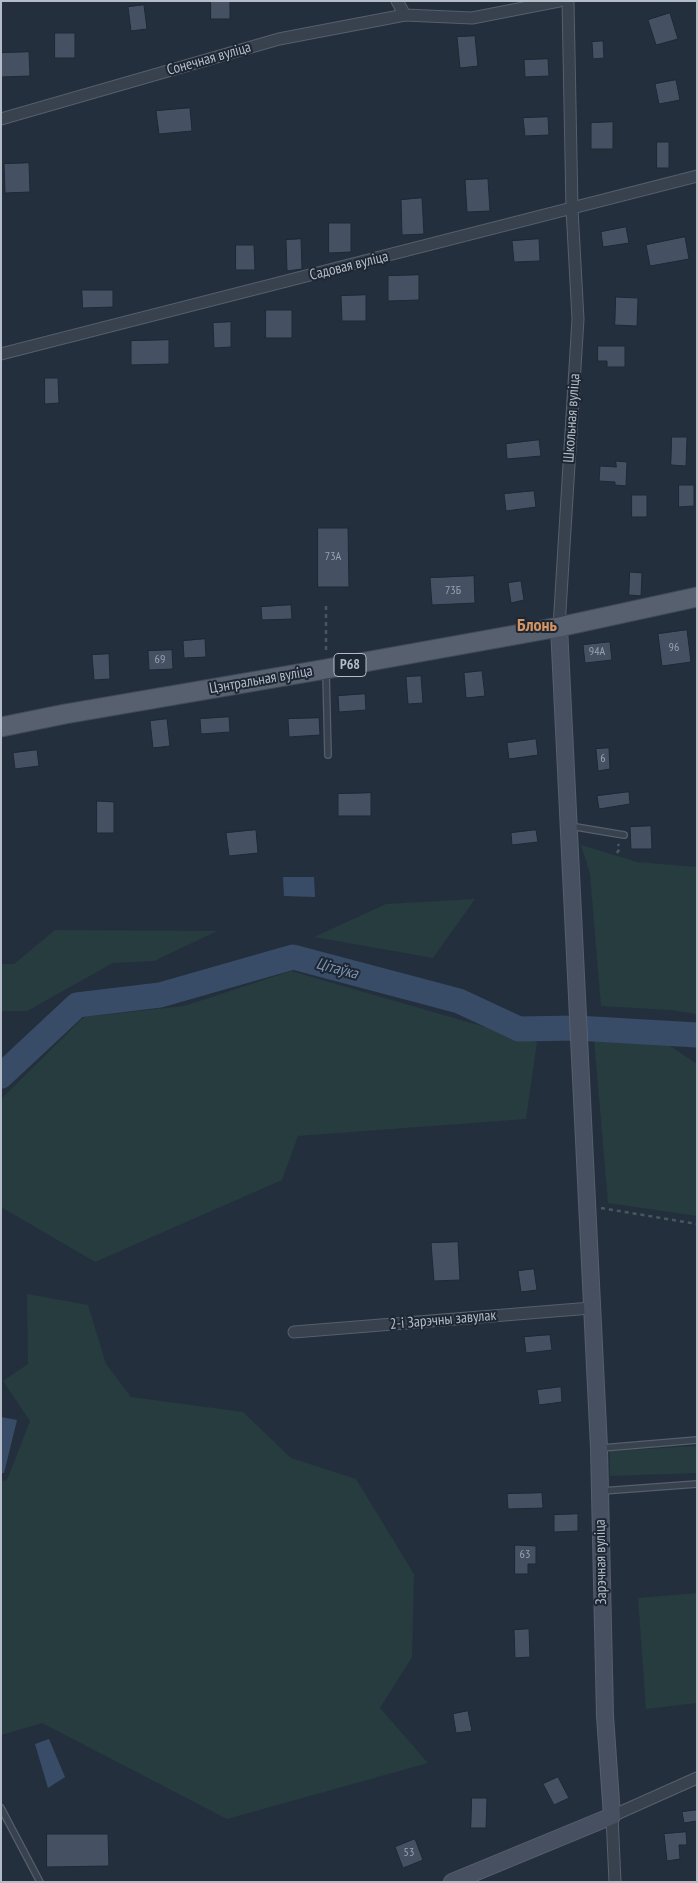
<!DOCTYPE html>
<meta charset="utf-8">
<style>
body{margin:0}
#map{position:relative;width:698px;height:1883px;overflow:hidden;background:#242f3e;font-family:"PT Sans Narrow",sans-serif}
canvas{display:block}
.frame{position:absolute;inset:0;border:2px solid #b4bcc9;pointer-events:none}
</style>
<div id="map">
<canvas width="698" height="1883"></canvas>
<div class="frame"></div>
</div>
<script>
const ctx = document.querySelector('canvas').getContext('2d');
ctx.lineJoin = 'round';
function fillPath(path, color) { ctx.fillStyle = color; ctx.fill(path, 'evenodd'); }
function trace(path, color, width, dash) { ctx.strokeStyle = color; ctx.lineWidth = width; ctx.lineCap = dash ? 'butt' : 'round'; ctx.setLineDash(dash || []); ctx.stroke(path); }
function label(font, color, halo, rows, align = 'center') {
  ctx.font = font + ' "PT Sans Narrow",sans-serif'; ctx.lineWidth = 4; ctx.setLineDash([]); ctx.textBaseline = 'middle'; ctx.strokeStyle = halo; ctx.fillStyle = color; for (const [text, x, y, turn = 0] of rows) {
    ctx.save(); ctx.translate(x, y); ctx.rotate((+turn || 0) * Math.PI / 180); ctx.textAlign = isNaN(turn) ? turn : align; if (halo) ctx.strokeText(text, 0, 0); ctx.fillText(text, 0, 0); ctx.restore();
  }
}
fillPath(new Path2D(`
 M581 845 637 862 697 867V1014L670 1010 601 1006 590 874Z
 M475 899 433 958 314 937 386 904Z
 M55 930 217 931 154 961 113 963 27 1011H1V964H14Z
 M291 971 537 1042 526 1119 298 1136 282 1180 95 1262 1 1207V1099L84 1017 184 1006Z
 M594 1039 664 1042 697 1064V1216L608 1203Z
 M27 1294 88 1305 106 1364 131 1397 243 1412 291 1458 356 1479 414 1574 412 1657 380 1708 428 1763 227 1819 42 1723 1 1735V1481L7 1480 30 1421 3 1381 28 1364Z
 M697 1446V1473L610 1476V1451Z
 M697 1593V1703L646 1709 638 1598Z`), '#263c3f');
fillPath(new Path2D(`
 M283 877H314L315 897 284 896Z
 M1 1417 17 1420 4 1473H1Z
 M49 1739 65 1777 48 1788 35 1744Z`), '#394c67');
trace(new Path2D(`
 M1 1076 77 1005 160 995 293 957 459 1001 519 1029 576 1028 697 1035`), '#394c67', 25);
const building = new Path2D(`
 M211 1H230V19H211Z
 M144 5 147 29 131 31 128 7Z
 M670 13 678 39 656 45 648 20Z
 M55 33H75V58H55Z
 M475 36 478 66 460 68 457 37Z
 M603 41 604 58 593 59 592 42Z
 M29 52 30 76 1 77V53Z
 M548 59 549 76 525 77 524 60Z
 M676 80 680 100 659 104 655 84Z
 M190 108 192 131 159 134 156 111Z
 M548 117 549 135 525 136 523 118Z
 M613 122V149H591V123Z
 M657 142H669V168H657Z
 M29 163 30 192 5 193 4 164Z
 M488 179 490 211 467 212 465 180Z
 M422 198 424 234 402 235 401 200Z
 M329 223H351V252L329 253Z
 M626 227 629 243 603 247 601 232Z
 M685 237 689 259 650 266 646 245Z
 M301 239 302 269 287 271 286 240Z
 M539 239 540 261 514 262 512 241Z
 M236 245H254L255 270H236Z
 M419 275V300L388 301V276Z
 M82 290H113V307L83 308Z
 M366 295V321H342L341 296Z
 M616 297 638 298 637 326 615 325Z
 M266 310H292V338H266Z
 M231 322V347L214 348 213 323Z
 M169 340V364L131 365V341Z
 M598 346H625V367H607V361H598Z
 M45 378H58L59 403 45 404Z
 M672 437H687L686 466 671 465Z
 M539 440 541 456 507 459 506 444Z
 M616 461 627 462 626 486 615 485V482L599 481 600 466 616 467Z
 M679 485H694V506L679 507Z
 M534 491 536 507 506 511 504 494Z
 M632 495H647V517H632Z
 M318 528H348L349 587H318Z
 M630 572 642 573 641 596 629 595Z
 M474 576 475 603 432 605 430 578Z
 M521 581 524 600 511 603 508 583Z
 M291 605 292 619 262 620 261 607Z
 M687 630 691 662 662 666 658 634Z
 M205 639 206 657 184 658 183 641Z
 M610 642 612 660 585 663 583 645Z
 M172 650 173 669 149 670 148 651Z
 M109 654 110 679 94 680 92 655Z
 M482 671 485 696 466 698 464 673Z
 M421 676 423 703 408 704 406 677Z
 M365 694 366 710 339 712 338 696Z
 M229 717 230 732 201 734 200 719Z
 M319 718 320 735 289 737 288 719Z
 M167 719 170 746 153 748 150 721Z
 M536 739 538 755 509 759 507 743Z
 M609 748 610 769 598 771 596 749Z
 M37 750 39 766 15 769 13 753Z
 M629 792 630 804 599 809 597 796Z
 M371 793V816H338V794Z
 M97 801 114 802V833H97Z
 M651 826 652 849H631L630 827Z
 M256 830 258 853 229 856 226 833Z
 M536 830 538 842 512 845 511 833Z
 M458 1242 460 1280 434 1281 431 1243Z
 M534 1269 537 1290 521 1292 518 1271Z
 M550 1335 552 1350 526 1353 524 1337Z
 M561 1387 562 1402 539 1405 537 1390Z
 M542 1493 543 1508 508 1509 507 1494Z
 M578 1514V1531L554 1532V1515Z
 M515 1545 536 1546V1564H528V1574H515Z
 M529 1629 530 1657 515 1658 514 1630Z
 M468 1711 472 1731 456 1733 453 1714Z
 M558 1777 569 1798 554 1805 543 1784Z
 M472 1798H487L486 1828H471Z
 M697 1810V1821L684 1823 682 1812Z
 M686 1832 687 1845H679L680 1859 667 1861 664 1834Z
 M47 1834H108L109 1866 47 1867Z
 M415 1839 423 1860 403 1868 395 1847Z`);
fillPath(building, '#455162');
trace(building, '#1f2835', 1);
const lane = new Path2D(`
 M326 672 328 755
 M570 826 624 835
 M602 1448 697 1440
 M602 1491 697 1484
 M1 1808 40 1882`);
const street = new Path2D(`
 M405 15 472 18 559 1
 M1 119 279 39 405 15 397 1
 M1 354 697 176
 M559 627 578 319 572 209 568 1
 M294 1332 591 1308
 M615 1882 612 1816 697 1778`);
const secondary = new Path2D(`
 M452 1882 612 1816 605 1716 599 1448 559 627`);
const primary = new Path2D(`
 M1 727 65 714 326 669 559 627 697 597`);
trace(lane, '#565f6c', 8);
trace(street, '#565f6c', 13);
trace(secondary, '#565f6c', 18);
trace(primary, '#414a57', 21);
trace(new Path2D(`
 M326 606V653
 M617 853 620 848 618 844
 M601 1208 697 1224`), '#44595c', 2.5, [4, 4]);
trace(lane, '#38414e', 5.5);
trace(street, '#38414e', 11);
trace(secondary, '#465061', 16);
trace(primary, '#56606e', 19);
label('12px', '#98a1af', null, [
 ["73А",333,557],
 ["73Б",453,591],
 ["96",674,648],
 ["94А",597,652],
 ["69",160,660],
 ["6",603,759],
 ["63",525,1555],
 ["53",409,1853]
]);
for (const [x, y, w] of [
 [350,665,32]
]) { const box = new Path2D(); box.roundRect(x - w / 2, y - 11.5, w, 23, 4); ctx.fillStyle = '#1d2633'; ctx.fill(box); trace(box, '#b4bcc9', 1); }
label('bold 14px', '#b4bcc9', null, [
 ["Р68",350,665]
]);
label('15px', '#b4bcc9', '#1d2633', [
 ["Сонечная вуліца",209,59,-16],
 ["Садовая вуліца",349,266,-14],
 ["Школьная вуліца",572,418,-86],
 ["Цэнтральная вуліца",261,680,-10],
 ["2-і Зарэчны завулак",443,1320,-5],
 ["Зарэчная вуліца",601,1562,-91]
]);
label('italic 16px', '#7c92b1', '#1d2633', [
 ["Цітаўка",337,969,15]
]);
label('bold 18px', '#d59563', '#1d2633', [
 ["Блонь",537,626]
]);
</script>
